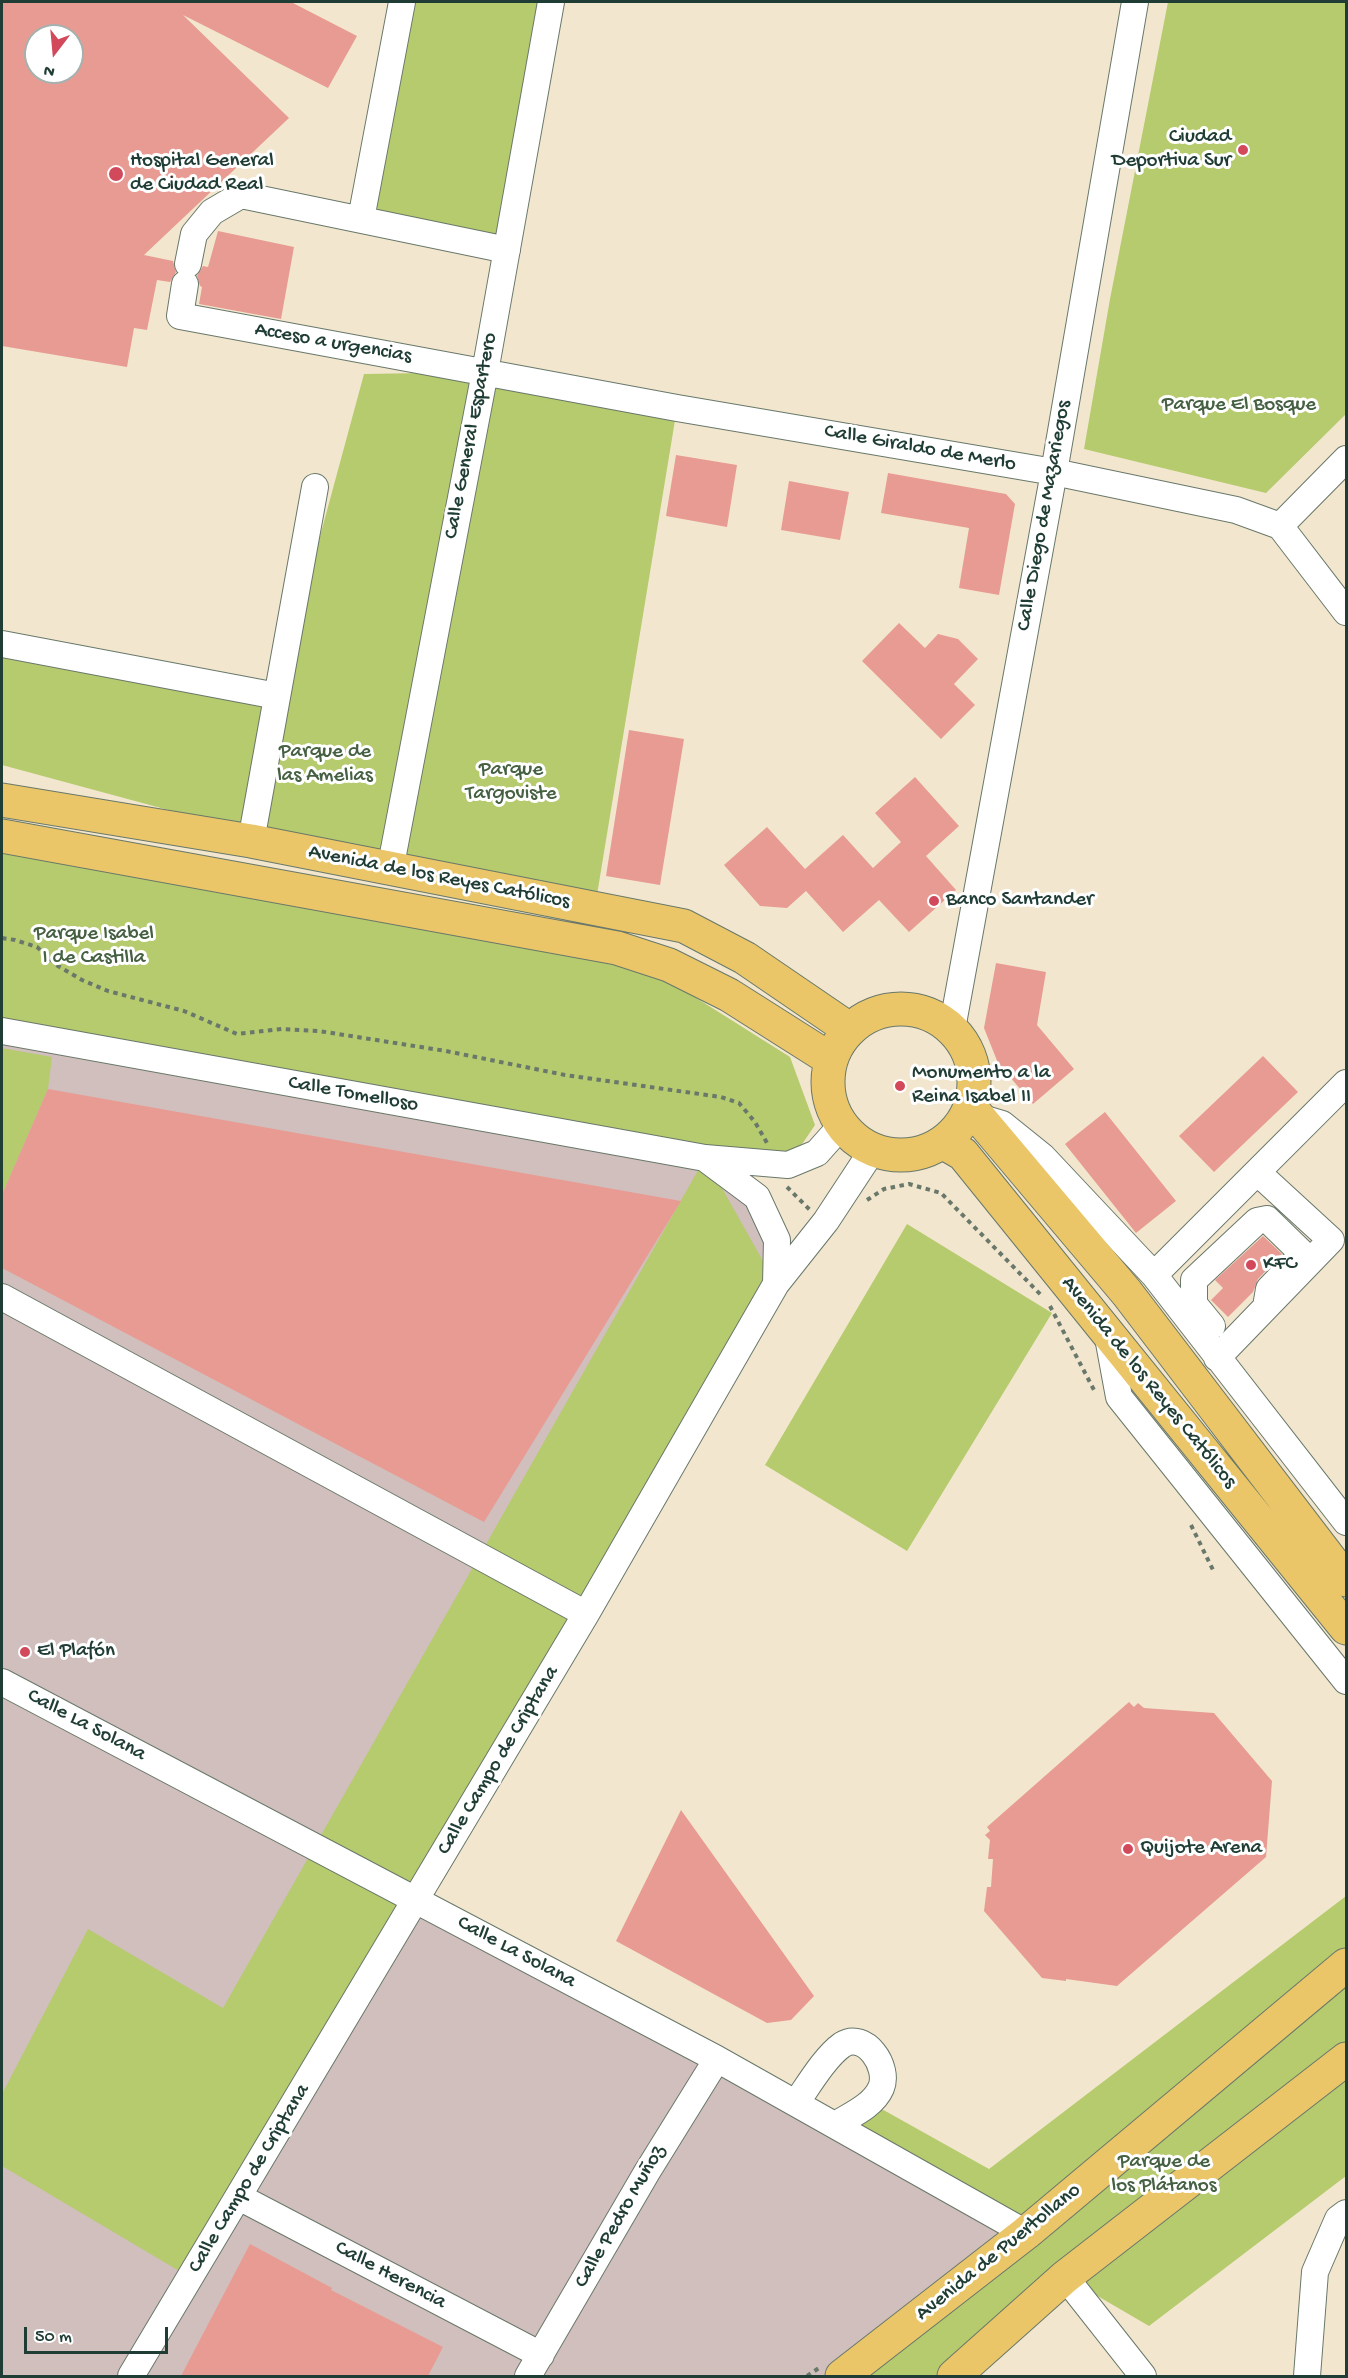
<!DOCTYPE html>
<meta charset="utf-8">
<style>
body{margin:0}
#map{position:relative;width:1348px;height:2378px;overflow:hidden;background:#f2e7ce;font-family:"Gochi Hand",sans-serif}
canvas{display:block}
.frame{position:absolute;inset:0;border:3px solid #1f3d34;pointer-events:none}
.north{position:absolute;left:24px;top:24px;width:60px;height:60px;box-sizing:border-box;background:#fff;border:2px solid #a5b1ae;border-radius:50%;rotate:196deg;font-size:16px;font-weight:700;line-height:24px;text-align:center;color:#1f3d34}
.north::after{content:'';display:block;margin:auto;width:21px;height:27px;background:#d1495b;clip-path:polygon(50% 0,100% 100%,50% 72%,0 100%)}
.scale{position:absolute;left:24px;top:2327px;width:144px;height:27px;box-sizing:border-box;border:3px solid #1f3d34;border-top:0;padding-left:8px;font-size:18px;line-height:21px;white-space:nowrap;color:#1f3d34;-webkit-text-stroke:4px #fff;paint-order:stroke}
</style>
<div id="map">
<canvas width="1348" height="2378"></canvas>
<div class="frame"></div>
<div class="north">N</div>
<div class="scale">50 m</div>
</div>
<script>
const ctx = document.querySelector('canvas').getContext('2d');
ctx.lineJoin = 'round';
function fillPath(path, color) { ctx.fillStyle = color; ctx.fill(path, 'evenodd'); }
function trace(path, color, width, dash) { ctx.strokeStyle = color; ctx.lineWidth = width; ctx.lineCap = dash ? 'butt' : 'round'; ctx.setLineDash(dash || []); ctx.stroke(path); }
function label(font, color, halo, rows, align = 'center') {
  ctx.font = font + ' "Gochi Hand",sans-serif'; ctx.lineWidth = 6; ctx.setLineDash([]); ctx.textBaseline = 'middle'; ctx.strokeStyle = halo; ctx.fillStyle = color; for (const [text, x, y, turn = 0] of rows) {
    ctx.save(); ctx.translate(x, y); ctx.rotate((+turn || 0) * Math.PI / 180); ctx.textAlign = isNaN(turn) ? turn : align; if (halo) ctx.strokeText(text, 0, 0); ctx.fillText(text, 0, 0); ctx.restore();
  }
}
fillPath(new Path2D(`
 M2 1031 705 1158 757 1197 777 1240 417 1900 1026 2233 842 2376H2Z`), '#d1bfbd');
fillPath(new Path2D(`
 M407 2H551L507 250 362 219Z
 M1168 2H1346V414L1266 493 1084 449 1110 299Z
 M485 372 677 408 595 907 390 870 2 765V644L277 695 364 374Z
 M2 836 617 948 790 1057 815 1125 788 1165 2 1025Z
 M2 1048 52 1057 48 1089 2 1195Z
 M705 1158 776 1284 191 2278 2 2166V2094L88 1929 223 2008Z
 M907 1224 1052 1313 907 1551 765 1465Z
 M1346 1896V2176L1149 2326 1065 2277 950 2376H852L1026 2233 835 2125 871 2103 989 2169Z`), '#b6ca6e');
fillPath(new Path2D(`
 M2 2H291L357 36 328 88 183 15 289 118 144 255 173 261 176 272 170 282 157 280 147 330 134 328 127 367 2 346ZM36 36H72V72H36Z
 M218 231 294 247 281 319 199 304 202 287 200 286 197 276 203 266 208 267Z
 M676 455 737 465 727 527 666 516Z
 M888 473 1006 494 1015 504 999 595 959 588 969 528 881 513Z
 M789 481 849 492 840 540 781 530Z
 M899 623 925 648 938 634 958 639 978 659 954 684 975 705 941 739 862 661Z
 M629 730 684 739 660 885 606 876Z
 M915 777 959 826 926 856 956 890 909 932 879 900 843 932 806 891 787 908 760 906 724 865 767 827 805 869 843 835 873 868 901 842 875 813Z
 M996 963 1046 972 1037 1025 1074 1069 1033 1104 998 1063 984 1028Z
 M1263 1056 1298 1092 1214 1172 1179 1136Z
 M48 1089 681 1201 484 1522 2 1268V1195Z
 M1105 1112 1176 1201 1136 1233 1065 1144Z
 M1263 1236 1282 1254 1258 1279 1253 1292 1228 1317 1211 1300 1223 1288 1215 1280Z
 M1129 1702 1134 1707 1138 1703 1144 1708 1214 1713 1272 1781 1266 1857 1117 1986 1066 1979V1981L1042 1978 984 1911 987 1887H991L993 1859H988L990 1840 985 1835 990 1831 987 1827Z
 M681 1810 814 1996 791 2020 767 2023 616 1941Z
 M250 2244 332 2288 331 2290 443 2347 428 2376H181Z`), '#e89b92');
const minor = new Path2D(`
 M361 219 402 2
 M188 264 194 234 212 212 241 195 507 250
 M185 284 180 316 677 408 1054 472 1236 510 1280 526 1346 612
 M1280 526 1346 459
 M2 644 277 696
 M251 841 315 487
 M390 870 485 372 551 2
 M952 1029 1054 472 1135 2
 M2 1031 705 1158 788 1165 817 1153 841 1126
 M985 1119 1002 1124 1043 1157 1154 1275 1346 1522
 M706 1159 757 1197 777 1240 776 1284
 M1154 1275 1346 1083
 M2 1297 586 1614
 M1212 1326 1194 1304V1280L1257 1221 1267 1219 1303 1254 1269 1289 1266 1307
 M1107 1332 1119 1397 1346 1681
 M1217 1358 1331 1240 1257 1172
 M2 1682 717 2059 1026 2233
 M796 2103C808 2086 825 2057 842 2045 865 2030 890 2067 881 2088 873 2106 851 2115 835 2125
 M239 2197 541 2355
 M1065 2277 1143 2376
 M131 2376 586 1614 776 1284 826 1221 872 1151
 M528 2376 647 2172 717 2059
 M1307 2376 1315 2272 1338 2219 1346 2213`);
const major = new Path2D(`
 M2 800 251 841 684 926 745 958 849 1029
 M2 836 617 948 669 965 729 995 830 1059
 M828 1082a73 73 0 1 1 146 0a73 73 0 1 1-146 0Z
 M971 1108 1127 1293 1346 1580
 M944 1143 963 1154 1346 1628`);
const highway = new Path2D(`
 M842 2376 1026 2233 1346 1965
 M954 2376 1065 2277 1346 2059`);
trace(minor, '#69786a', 28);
trace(major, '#69786a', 35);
trace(highway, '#69786a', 35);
trace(new Path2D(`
 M2 938 15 940 37 947 58 966 82 980 108 991 184 1011 237 1034 282 1029 319 1031 446 1051 565 1075 721 1097 739 1103 755 1122 767 1143
 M787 1187 810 1210
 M867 1200 884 1189 909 1184 941 1193 1042 1296
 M1050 1306 1094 1390
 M1191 1525 1213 1570
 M807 2376 819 2368`), '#69786a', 4, [4.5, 4.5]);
trace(minor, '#fff', 26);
trace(major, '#eac669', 33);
trace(highway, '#eac669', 33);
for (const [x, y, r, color] of [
 [1243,150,6,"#d1495b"],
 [116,174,8,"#d1495b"],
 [934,901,6,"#d1495b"],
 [900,1086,6,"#d1495b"],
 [1251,1265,6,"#d1495b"],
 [25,1652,6,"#d1495b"],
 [1128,1849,6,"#d1495b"]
]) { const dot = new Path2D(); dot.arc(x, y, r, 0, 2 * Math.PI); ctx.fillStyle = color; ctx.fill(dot); trace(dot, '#fff', 2); }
label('21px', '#1f3d34', '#fff', [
 ["Ciudad",1231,138,"right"],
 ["Deportiva Sur",1231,162,"right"],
 ["Hospital General",130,162],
 ["de Ciudad Real",130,186],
 ["Banco Santander",946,901],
 ["Monumento a la",912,1074],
 ["Reina Isabel II",912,1098],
 ["KFC",1263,1265],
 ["El Plafón",37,1652],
 ["Quijote Arena",1140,1849]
], 'left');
label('21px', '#1f3d34', '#fff', [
 ["Acceso a urgencias",333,344,10],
 ["Calle General Espartero",472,436,-79],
 ["Calle Giraldo de Merlo",920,449,10],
 ["Calle Diego de Mazariegos",1045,516,-80],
 ["Avenida de los Reyes Católicos",439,878,11],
 ["Calle Tomelloso",353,1095,10],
 ["Avenida de los Reyes Católicos",1148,1383,51],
 ["Calle La Solana",86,1726,28],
 ["Calle Campo de Criptana",499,1761,-59],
 ["Calle La Solana",516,1953,28],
 ["Calle Campo de Criptana",250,2179,-59],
 ["Calle Pedro Muñoz",621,2217,-60],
 ["Avenida de Puertollano",999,2253,-39],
 ["Calle Herencia",390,2276,28]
]);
label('21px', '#456042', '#fff', [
 ["Parque El Bosque",1239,406],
 ["Parque de",325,753],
 ["las Amelias",325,777],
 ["Parque",511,771],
 ["Targoviste",511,795],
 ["Parque Isabel",94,935],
 ["I de Castilla",94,959],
 ["Parque de",1164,2163],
 ["los Plátanos",1164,2187]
]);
</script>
